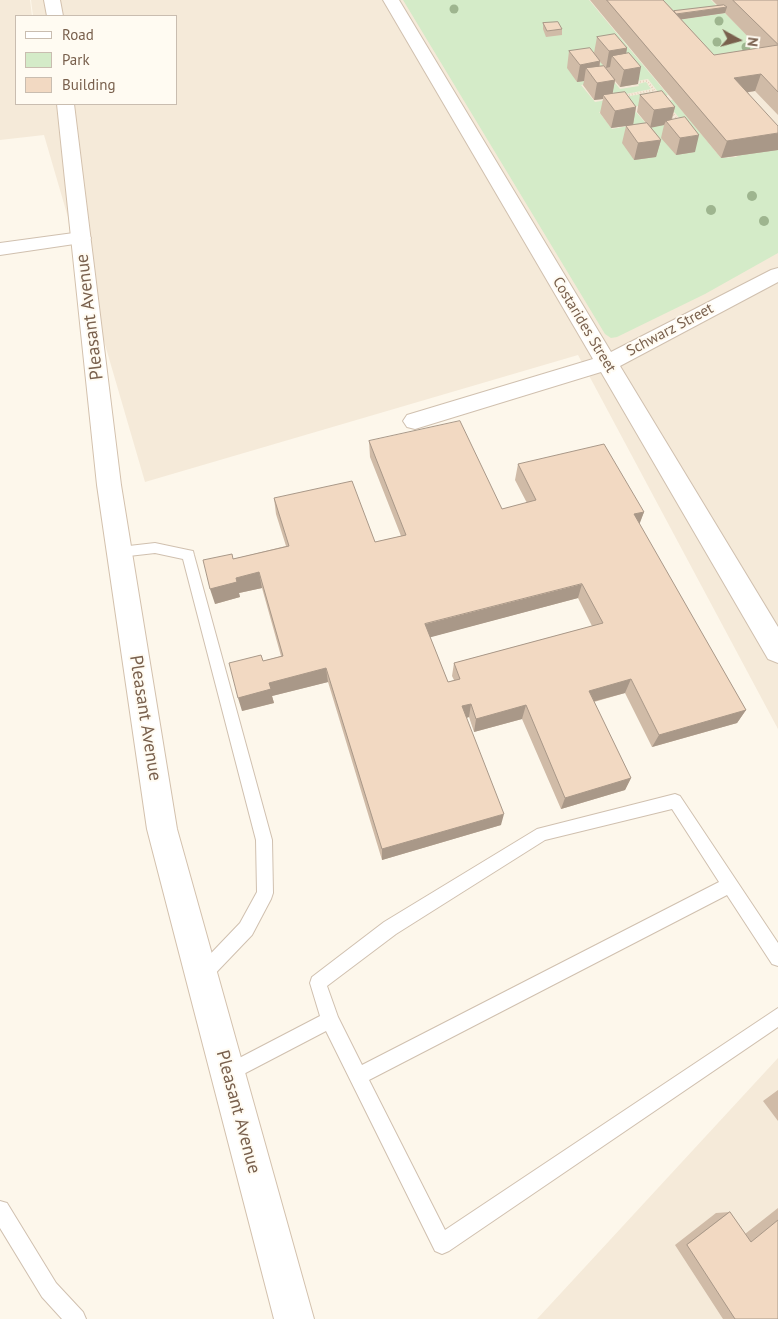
<!DOCTYPE html>
<style>
body{margin:0}
#map{position:relative;width:778px;height:1319px;overflow:hidden;background:#fdf7eb;font-family:"PT Sans",sans-serif}
canvas{display:block}
.legend{position:absolute;left:15px;top:15px;width:162px;height:90px;box-sizing:border-box;background:#fffbf2;border:1px solid #c9bdb0;margin:0;padding:6px 9px;list-style:none;font-size:15px;color:#79604d}
.legend li{display:flex;align-items:center;gap:10px;height:25px}
.legend b{width:25px;border:1px solid #c9bdb0}
.north{position:absolute;left:713px;top:15px;width:50px;height:50px;-webkit-text-stroke:4px #fffbf2;paint-order:stroke;rotate:97deg;font-size:14px;font-weight:700;line-height:20px;text-align:center;color:#79604d}
.north::after{content:'';display:block;margin:auto;width:18px;height:22px;background:#79604d;clip-path:polygon(50% 0,100% 100%,50% 72%,0 100%)}
</style>
<div id="map">
<canvas width="778" height="1319"></canvas>
<ul class="legend">
<li><b style="height:6px;background:#fff"></b>Road</li>
<li><b style="height:14px;background:#d4ebc8"></b>Park</li>
<li><b style="height:14px;background:#f2d9c2"></b>Building</li>
</ul>
<div class="north">N</div>
</div>
<script>
const ctx = document.querySelector('canvas').getContext('2d');
ctx.lineJoin = 'round';
function fillPath(path, color) { ctx.fillStyle = color; ctx.fill(path, 'evenodd'); }
function trace(path, color, width, dash) { ctx.strokeStyle = color; ctx.lineWidth = width; ctx.lineCap = dash ? 'butt' : 'round'; ctx.setLineDash(dash || []); ctx.stroke(path); }
function label(font, color, halo, rows, align = 'center') {
  ctx.font = font + ' "PT Sans",sans-serif'; ctx.lineWidth = 4; ctx.setLineDash([]); ctx.textBaseline = 'middle'; ctx.strokeStyle = halo; ctx.fillStyle = color; for (const [text, x, y, turn = 0] of rows) {
    ctx.save(); ctx.translate(x, y); ctx.rotate((+turn || 0) * Math.PI / 180); ctx.textAlign = isNaN(turn) ? turn : align; if (halo) ctx.strokeText(text, 0, 0); ctx.fillText(text, 0, 0); ctx.restore();
  }
}
fillPath(new Path2D(`
 M0 0H30L32 16H16V104H176V16H33L31 0H778V729L578 355 145 482 44 135 0 140Z
 M778 1058V1319H537Z`), '#f5ead9');
fillPath(new Path2D(`
 M403 0H589L668 95 662 97 648 79 636 81 607 73 620 89 639 86 638 84 646 82 651 89 616 96 604 81 581 85 595 102 653 92 660 101 658 103 599 112 612 129 634 125 625 113 635 111 650 128 681 120 665 101 673 100 721 158 736 157 778 136V253L705 294 617 337 611 338 605 334Z
 M645 0H711L721 10 662 18Z
 M725 13 773 62 709 72 664 22Z`), '#d4ebc8');
const lane = new Path2D(`
 M155 543 188 550 193 551 194 555 272 840 273 893 271 899 252 935 208 981 202 983 196 981 194 975 196 969 240 923 257 892 256 840 183 559 155 553 120 557 115 556 114 552 115 548 120 547Z
 M675 794 680 796 778 943V966L772 964 727 895 369 1080 445 1230 778 1008V1027L449 1251 442 1254 435 1251 326 1031 234 1079 228 1082 222 1079 219 1073 222 1067 320 1016 310 983 312 977 384 922 537 829ZM672 809 719 882 362 1065 338 1017 327 986 396 934 545 840Z
 M0 1201 7 1203 56 1283 83 1312 86 1319H62L42 1297 0 1228Z`);
const street = new Path2D(`
 M383 0H399L611 352 771 270 778 268V282L620 366 778 627V663L768 659 601 372 415 429 407 427 403 421 407 415 593 359Z
 M81 232 88 234 91 238 88 242 0 255V243Z`);
const secondary = new Path2D(`
 M44 0H60L63 16H47Z
 M57 104H74L121 485 177 829 314 1319H274L147 829 97 485Z`);
trace(lane, '#d0c0af', 2);
trace(street, '#d0c0af', 2);
trace(secondary, '#d3c1ad', 2);
trace(new Path2D(`
 M637 82 647 81 655 91
 M623 96 655 90
 M670 110 677 119`), '#d8bca4', 2, [0.5, 2.5]);
fillPath(lane, '#fff');
fillPath(street, '#fff');
fillPath(secondary, '#fff');
ctx.fillStyle = '#9eb58f';
for (const [x, y, r] of [
 [454,9,4.5],
 [719,21,4.5],
 [717,42,4.5],
 [746,47,4.5],
 [752,196,5],
 [711,210,5],
 [764,221,5]
]) { ctx.beginPath(); ctx.arc(x, y, r, 0, 2 * Math.PI); ctx.fill(); }
fillPath(new Path2D(`
 M590 0H663L674 11 718 6 712 0H778V115L755 91 748 92 778 150 721 158ZM725 13 759 48 714 55 681 19Z
 M543 23 562 29V35L546 37 543 29Z
 M597 37 627 48 626 54 638 84 620 87 615 81 612 94 636 107 633 125 611 128 600 113 603 99 594 100 583 85 584 81 577 82 567 68 569 51 594 53ZM600 62 604 66H600Z
 M640 95 675 107 672 120 695 152 676 155 661 138 664 125 651 127 661 140 656 157 634 160 622 143 626 126 646 123 637 112Z
 M369 441 502 509 527 503 515 480 518 464 644 512 639 524 746 710 737 723 652 747 625 693 594 702 631 778 625 790 561 809 522 719 474 732 469 717 466 718 501 825 382 860 328 682 272 696 274 703 242 711 263 661 281 656 262 588 239 593 240 597 215 604 233 559 286 546 276 514 274 498 375 542 401 536 370 457ZM578 598 592 626 454 663 452 676 454 680 448 682 430 637Z
 M778 1090V1121L763 1101Z
 M778 1208V1319H723L675 1245 716 1213 730 1212 745 1234Z`), '#d0bba7');
fillPath(new Path2D(`
 M727 7 725 13 664 22 665 16Z
 M627 48 624 65 612 56 610 67 606 68 609 51Z
 M600 61 597 78 586 68 584 81 577 82 580 65Z
 M641 67 638 84 620 87 624 70Z
 M761 74 755 91 729 95 734 78Z
 M615 80 612 97 603 95V99L594 100 597 83Z
 M636 107 633 125 611 128 615 111Z
 M675 107 670 124 666 121 664 125 650 128 654 110Z
 M778 133V150L721 158 727 141Z
 M699 135 695 152 676 155 680 138Z
 M661 140 656 157 634 160 638 143Z
 M644 512 638 528 634 514Z
 M259 572 262 588 239 593 240 597 215 604 210 589 236 578Z
 M582 584 578 598 424 639 425 624Z
 M326 668 328 682 272 696 274 703 242 711 238 698 269 683Z
 M631 679 625 693 584 704 589 691Z
 M471 704 469 717 460 720 462 706Z
 M526 705 522 719 474 732 476 719Z
 M746 710 737 723 652 747 659 735Z
 M631 778 625 790 561 809 565 798Z
 M504 814 501 825 382 860V849Z`), '#a99888');
const building = new Path2D(`
 M607 0H663L714 55 778 45V92L761 74 734 78 778 126V133L727 141Z
 M733 0H778V44Z
 M724 5 727 7 676 14 674 11Z
 M558 22 562 29 547 31 543 23Z
 M615 34 627 48 609 51 597 37Z
 M590 48 600 61 580 65 569 51Z
 M629 53 641 67 624 70 612 56Z
 M604 66 615 80 597 83 586 68Z
 M662 91 675 107 654 110 640 95Z
 M625 92 636 107 615 111 603 95Z
 M685 117 699 135 680 138 666 121Z
 M647 123 661 140 638 143 626 126Z
 M460 421 502 509 536 500 518 464 604 444 644 512 634 514 746 710 659 735 631 679 589 691 631 778 565 798 526 705 476 719 471 704 462 706 504 814 382 849 326 668 269 683 271 689 238 698 229 663 261 655 263 661 283 656 259 572 236 578 237 582 210 589 203 560 232 554 233 559 289 546 274 498 352 481 375 542 406 535 369 441ZM582 584 603 623 454 663 460 679 448 682 425 624Z
 M730 1212 751 1242 778 1220V1319H735L687 1245Z`);
fillPath(building, '#f2d9c2');
trace(building, '#a99888', 1);
label('15px', '#79604d', '#fffbf2', [
 ["Costarides Street",584,325,59],
 ["Schwarz Street",670,330,-28]
]);
label('18px', '#79604d', '#fffbf2', [
 ["Pleasant Avenue",90,317,-97],
 ["Pleasant Avenue",145,718,81],
 ["Pleasant Avenue",238,1112,75]
]);
</script>
